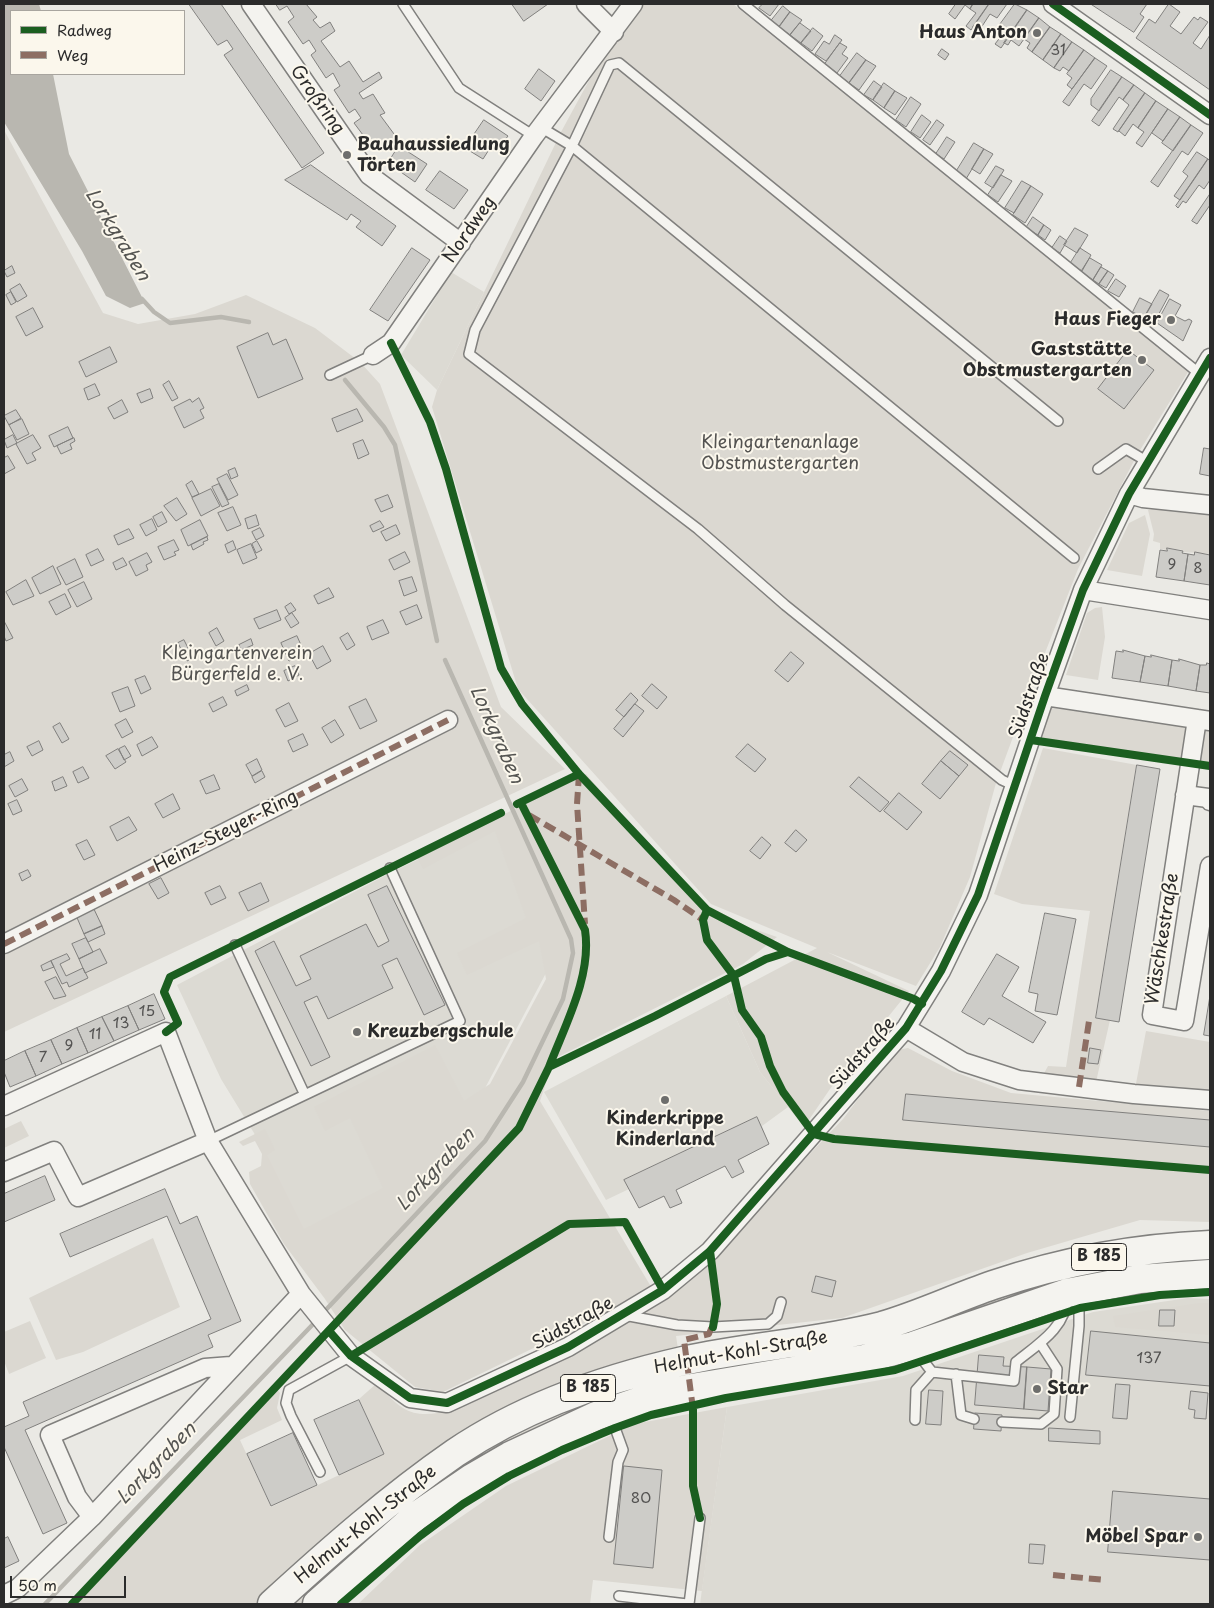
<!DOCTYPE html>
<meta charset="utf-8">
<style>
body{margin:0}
#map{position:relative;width:1214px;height:1608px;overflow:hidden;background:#eae9e4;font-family:"Playpen Sans",sans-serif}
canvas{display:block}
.frame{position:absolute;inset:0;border:5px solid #2b2b2b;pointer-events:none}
.legend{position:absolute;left:10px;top:10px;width:175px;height:65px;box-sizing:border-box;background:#fbf7ec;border:1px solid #a8a59f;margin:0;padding:6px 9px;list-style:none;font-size:15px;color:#2b2b2b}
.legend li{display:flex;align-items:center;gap:10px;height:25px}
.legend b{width:25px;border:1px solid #a8a59f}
.scale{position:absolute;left:10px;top:1576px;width:116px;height:22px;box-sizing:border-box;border:2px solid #2b2b2b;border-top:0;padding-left:6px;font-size:15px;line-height:18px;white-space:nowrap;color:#2b2b2b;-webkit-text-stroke:4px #fbf7ec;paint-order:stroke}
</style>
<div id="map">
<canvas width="1214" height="1608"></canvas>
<div class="frame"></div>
<ul class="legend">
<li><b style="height:6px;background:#1b5e20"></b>Radweg</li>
<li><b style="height:6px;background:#8d6e63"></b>Weg</li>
</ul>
<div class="scale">50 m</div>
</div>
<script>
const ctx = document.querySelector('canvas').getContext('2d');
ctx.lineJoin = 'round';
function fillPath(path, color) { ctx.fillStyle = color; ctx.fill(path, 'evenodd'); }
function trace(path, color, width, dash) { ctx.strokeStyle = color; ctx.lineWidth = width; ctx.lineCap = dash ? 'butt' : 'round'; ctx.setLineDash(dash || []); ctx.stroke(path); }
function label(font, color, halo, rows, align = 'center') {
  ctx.font = font + ' "Playpen Sans",sans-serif'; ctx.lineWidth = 4; ctx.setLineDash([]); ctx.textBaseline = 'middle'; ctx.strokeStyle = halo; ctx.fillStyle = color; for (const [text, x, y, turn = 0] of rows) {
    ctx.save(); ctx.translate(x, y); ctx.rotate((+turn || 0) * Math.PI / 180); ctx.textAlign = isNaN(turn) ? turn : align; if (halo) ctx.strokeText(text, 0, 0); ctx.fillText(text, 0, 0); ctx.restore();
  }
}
fillPath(new Path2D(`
 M451 272 484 292 437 390 401 355Z
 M496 822 542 939 546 973 475 1107 327 1285 254 1133 221 1079 177 985 392 872Z
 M726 996 760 1072 788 1107 762 1126 769 1144 739 1160 744 1172 732 1178 725 1166 676 1190 682 1203 670 1208 664 1197 639 1208 629 1189 606 1200 544 1092Z
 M1188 1298 1210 1299V1604H700L727 1407 903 1376 1093 1312Z`), '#dcdad3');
fillPath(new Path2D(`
 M641 4H733L1188 372 1137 455 1078 569 1030 691 996 783 970 877 940 947 916 986 827 952 909 991 830 1089 804 1127 760 1072 726 996 817 948 711 904 518 689 432 407 437 390 561 132 598 64Z
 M4 130 103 313 138 324 195 314 246 295 315 328 360 362 380 384 501 707 565 769 4 1032Z
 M1165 507 1210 508V554L1183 552V550L1167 548V550L1160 549V543L1153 541 1154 534 1148 510Z
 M1145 515 1150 534 1142 576 1107 570 1129 523Z
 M1102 607 1105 637 1098 680 1066 675 1087 613 1095 608Z
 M1045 696 1210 721V766L1031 740Z
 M1043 748 1137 765 1096 1018 1110 1020 1096 1082 1042 1077 1048 1066 1066 1067 1090 911 1022 904 994 894Z
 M586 774 694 898 748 927 777 937 743 964 554 1059 540 1101 653 1290 443 1392 415 1387 345 1330 325 1299 284 1244 250 1184 249 1172 261 1166 262 1154 255 1141 243 1146 239 1142 265 1129 275 1150 267 1155 304 1229 383 1188 350 1118 325 1131 314 1107 435 1045 464 1101 490 1084 546 979 539 941 467 975 457 953 526 918 495 831 423 869 417 857Z
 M1146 1031 1210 1042V1100L1134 1094Z
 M908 1048 952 1071 1011 1093 1210 1111V1222L1140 1220 1027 1253 842 1318 676 1336 678 1349 543 1397 261 1604H77L277 1389 280 1393 277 1408 282 1420 240 1440 271 1507 384 1454 359 1399 376 1384C385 1391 393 1402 403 1408 423 1421 452 1410 471 1403L620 1324 727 1241 843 1119 881 1069 898 1050Z
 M21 1121 29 1136 4 1148V1129Z
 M153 1238 180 1307 83 1352 56 1360 29 1298Z
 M1210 1255V1259L1160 1263 961 1316 1016 1288 1058 1275Z
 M1200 1303H1210V1335L1115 1327 1113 1316Z
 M30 1321 46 1358 9 1374 4 1361V1332Z
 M682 1370 684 1382 587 1410 304 1604H286C369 1531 454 1456 556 1412 594 1395 642 1383 682 1370Z
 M727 1407 702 1591 593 1580 590 1604H358L420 1545 506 1486 634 1424Z`), '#dbd8d1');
fillPath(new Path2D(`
 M4 4H39L41 11H11V74H53L69 154 145 303 130 308 106 296 82 251 4 122Z`), '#b9b7b0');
trace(new Path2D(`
 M142 299 154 312 170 323 221 317 249 322
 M345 380 384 427 395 445 437 641
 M322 1314 485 1141 523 1082 563 999 573 953 571 939 445 660
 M45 1604 317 1320`), '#b9b7b0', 4.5);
const building = new Path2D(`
 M189 4H221L324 153 302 168 224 55 233 49 227 40 218 45Z
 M276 4H306L317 17 313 20 320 28 330 22 335 31 321 41 340 67 349 61 363 82 379 72 382 78 359 93 363 99 373 94 385 113 380 115 397 138 391 142 392 144 383 150 379 143 372 147 354 123 361 118 355 109 349 113 334 90 340 86 333 73 326 78 311 55 316 51 309 40 303 44 288 22 294 17 287 6 280 10Z
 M512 4H548L524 21Z
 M763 4H779L770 16 759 8Z
 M956 4H973L970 9 965 5 955 19 949 14Z
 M973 4H989L971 30 966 26 976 13 970 9Z
 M989 4H1007L997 18 990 14 979 31 973 27Z
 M1015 4 1027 10 1001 48 995 44 1002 35 996 30Z
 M1091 4H1147L1140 14 1144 17 1134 32Z
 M1169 4 1180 12 1170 26 1181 34 1194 17 1198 20 1200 17 1208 22 1193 43 1201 49 1210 35V90L1136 38 1149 19 1155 23Z
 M783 6 790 12 779 27 771 21Z
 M1027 10 1039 18 1019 46 1011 40 1008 45 1004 43Z
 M790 12 802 20 790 35 779 27Z
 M1039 18 1050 27 1032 52 1027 48 1030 43 1024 39Z
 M800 23 811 31 801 43 790 35Z
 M1050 27 1061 34 1043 60 1032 52Z
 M813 28 823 36 812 51 801 43Z
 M1061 34 1072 42 1054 68 1043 60Z
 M835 35 842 40 826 61 815 54 824 41 829 44Z
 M1072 42 1084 50 1069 71 1063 67 1060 71 1054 68Z
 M840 43 847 47 842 54 848 58 837 73 825 64Z
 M942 49 949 54 945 60 938 55Z
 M1084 50 1095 58 1072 89 1067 85 1072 78 1067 74Z
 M857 53 866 60 849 83 840 76Z
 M1095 58 1107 66 1091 89 1084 84 1069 106 1063 102Z
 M866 60 876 66 859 90 849 83Z
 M539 69 555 81 541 101 525 89Z
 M1111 70 1122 77 1099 111 1091 105V99Z
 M1122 77 1134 85 1123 100 1119 97 1099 126 1092 121Z
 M874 81 882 87 873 100 864 95Z
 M884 83 895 91 884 108 873 100Z
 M1134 85 1145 93 1118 132 1113 129 1129 105 1123 100Z
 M895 91 907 98 895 115 884 108Z
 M1145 93 1156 101 1138 128 1133 124 1125 136 1119 131Z
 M911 97 921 104 906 127 896 120Z
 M1156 101 1168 109 1142 147 1136 143 1144 132 1138 128Z
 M1168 109 1180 117 1163 141 1152 133Z
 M922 115 931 122 920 138 911 132Z
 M1180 117 1191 125 1173 151 1162 143Z
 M484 120 508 136 498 149 492 145 483 159 465 148Z
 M937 120 944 125 930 145 923 140Z
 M1191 125 1203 133 1188 155 1182 151 1158 187 1151 182Z
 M947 137 955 142 944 159 936 154Z
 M974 143 984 149 966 179 956 172Z
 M399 146 427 164 415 182 388 163Z
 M984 149 993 154 980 174 972 169Z
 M1197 152 1208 159 1180 200 1174 196 1188 176 1183 172Z
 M1208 159 1210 161V180L1204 189 1199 185 1186 203 1183 201 1178 208 1176 206Z
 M311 165 396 226 382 246 356 227 361 221 351 214 347 220 285 180Z
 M996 166 1004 170 993 188 985 183Z
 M440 171 468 190 454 209 426 190Z
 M1001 175 1012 181 998 202 988 195Z
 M1022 181 1031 186 1014 213 1005 208Z
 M1031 186 1043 194 1025 223 1013 215Z
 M1210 194V205L1197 224 1192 221Z
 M1033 217 1044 225 1038 235 1026 228Z
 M1044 225 1051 230 1045 240 1038 235Z
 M1075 228 1088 235 1077 253 1064 245Z
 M1060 236 1067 241 1060 253 1052 248Z
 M412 248 430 260 388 321 370 310Z
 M1080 248 1091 255 1082 271 1070 264Z
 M1090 258 1102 265 1093 280 1081 272Z
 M12 266 15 273 7 277 4 271Z
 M1101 267 1108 271 1099 284 1093 280Z
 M1108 271 1114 275 1106 288 1099 284Z
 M1116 279 1126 286 1119 297 1108 291Z
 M20 284 27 296 17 302 10 290Z
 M1160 290 1169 295 1154 323 1144 318Z
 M11 292 16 302 11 305 6 295Z
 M1140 298 1152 304 1144 318 1133 312Z
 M1170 299 1181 305 1175 316 1185 321 1189 319 1192 321 1183 341 1157 323Z
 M33 308 43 327 26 336 16 317Z
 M268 333 273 345 286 339 303 379 258 398 237 347Z
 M110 347 117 362 86 377 79 362Z
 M1128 350 1154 370 1124 409 1098 389Z
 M169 381 178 398 172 401 163 385Z
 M95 384 100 395 88 400 84 389Z
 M150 389 153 398 141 403 137 394Z
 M199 398 204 408 200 410 204 418 184 428 174 407 190 399 192 402Z
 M122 400 128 412 114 419 108 408Z
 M357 409 363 421 337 432 332 419Z
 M16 410 21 418 9 425 4 416Z
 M22 419 29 434 17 440 9 425Z
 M68 427 73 438 54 447 49 436Z
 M13 435 17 443 7 448 4 440Z
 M33 435 41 448 32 453 36 460 27 464 16 444Z
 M74 438 75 441 70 444 72 449 61 454 57 446Z
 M363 440 369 454 358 459 353 444Z
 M1204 448 1210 449V476L1200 474Z
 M8 456 15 468 4 474V458Z
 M235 468 238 476 231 479 228 471Z
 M227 474 238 495 228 500 217 479Z
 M192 481 199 494 192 497 186 485Z
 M219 484 229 504 222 507 212 487Z
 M211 489 220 506 201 516 192 498Z
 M388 495 393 507 381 512 375 500Z
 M177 498 187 514 176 521 164 506Z
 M233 507 241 525 227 531 218 513Z
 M162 512 167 522 158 527 153 517Z
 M256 515 259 525 248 529 245 519Z
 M152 519 157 530 146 536 140 525Z
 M200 520 208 536 188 546 181 530Z
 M380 521 384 527 373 532 370 526Z
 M396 525 400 534 386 541 381 532Z
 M260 528 264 536 256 540 252 532Z
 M129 529 134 538 118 545 114 536Z
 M207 537 208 540 203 542 204 544 193 550 191 545Z
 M174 540 179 550 174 552 176 555 164 560 158 547Z
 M233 541 236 549 228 553 225 545Z
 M257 541 262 550 256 553 252 544Z
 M251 544 257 558 243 564 237 550Z
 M1167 548 1183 551 1182 553 1188 554 1184 581 1156 577 1160 550 1167 551Z
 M98 549 104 560 91 566 86 555Z
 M405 552 410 562 394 570 389 560Z
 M1195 552 1210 555V585L1184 581 1188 554 1194 555Z
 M147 553 152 562 146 565 148 570 136 576 129 562Z
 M123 558 127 565 116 570 113 563Z
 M75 559 83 577 66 585 57 568Z
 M53 566 61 584 40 594 32 578Z
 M412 577 417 591 404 596 399 581Z
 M26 580 34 596 13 605 6 592Z
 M84 582 92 599 77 607 68 590Z
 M329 588 334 597 318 604 314 596Z
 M65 594 71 607 56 615 49 602Z
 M291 603 296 610 289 614 285 607Z
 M417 605 422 618 406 625 400 612Z
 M277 610 281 620 259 629 254 619Z
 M292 613 299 623 291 628 285 618Z
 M383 620 389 633 372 640 367 627Z
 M4 621 13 638 6 641 4 636Z
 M217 628 224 641 216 646 209 633Z
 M348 633 355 645 347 650 340 638Z
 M297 636 305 654 289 661 281 643Z
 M251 639 253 645 241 650 239 645Z
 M184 640 193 658 187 661 178 643Z
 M323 646 331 661 317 669 309 654Z
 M1123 650 1145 656 1140 682 1112 678 1116 651 1123 652Z
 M791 652 804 663 788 682 775 671Z
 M1151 655 1172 660 1168 686 1140 682 1145 656 1151 657Z
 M1179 659 1200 665 1196 691 1168 686 1172 660 1179 661Z
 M1207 663 1210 664V693L1196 691 1200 665H1206Z
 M295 666 299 675 288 681 284 671Z
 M145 676 151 689 141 694 135 680Z
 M652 684 667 697 657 709 642 696Z
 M247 685 249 690 237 696 235 691Z
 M128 687 135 706 120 712 112 693Z
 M631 693 638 700 624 717 616 710Z
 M223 697 227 705 213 712 209 704Z
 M366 699 377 721 360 729 349 707Z
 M289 703 298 721 285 727 276 710Z
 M635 704 644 711 623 737 614 729Z
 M126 719 133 732 122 738 115 725Z
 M335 720 344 735 331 743 322 728Z
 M60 723 69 739 62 743 53 727Z
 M303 734 308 745 293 752 288 741Z
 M152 737 158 747 142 756 137 745Z
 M39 741 43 750 32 756 27 747Z
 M748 744 766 759 755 772 736 757Z
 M125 746 131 756 124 760 119 749Z
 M118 749 126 762 115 769 106 756Z
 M950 751 968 765 959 776 941 761Z
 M10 752 14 761 4 767V755Z
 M257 759 262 770 252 776 246 765Z
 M941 761 959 776 940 799 922 784Z
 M1137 765 1160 769 1119 1022 1096 1018Z
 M83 767 89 778 78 783 73 772Z
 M262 771 265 777 255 783 252 777Z
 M214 775 220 789 206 794 200 781Z
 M63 777 67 786 55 791 52 782Z
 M859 777 889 802 880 812 850 787Z
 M22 779 28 790 15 797 9 786Z
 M899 793 922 812 907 830 884 811Z
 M173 794 180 809 163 818 155 804Z
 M17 800 22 811 13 815 8 804Z
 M129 817 137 830 117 841 110 827Z
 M796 830 807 840 796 852 785 843Z
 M762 837 771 845 760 859 750 851Z
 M87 840 95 855 84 860 76 845Z
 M28 870 31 876 22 881 19 874Z
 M161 878 169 893 158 899 149 884Z
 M261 883 269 901 248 911 239 893Z
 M220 886 226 898 211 905 205 893Z
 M387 886 445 1005 424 1015 397 958 382 965 393 988 328 1019 317 996 304 1002 330 1057 311 1066 255 951 274 941 296 986 311 979 300 956 366 924 378 947 389 941 368 895Z
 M92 905 102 926 84 934 75 913Z
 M1045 913 1076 919 1057 1015 1035 1011 1038 994 1029 992Z
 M102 926 105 934 88 942 84 934Z
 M86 938 93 952 79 959 72 944Z
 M100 949 107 963 85 973 79 959Z
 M67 954 70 959 60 964 66 976 83 968 88 978 69 987 67 982 62 984 51 961Z
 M997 954 1019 967 1002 996 1046 1022 1033 1043 989 1018 984 1025 962 1012Z
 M51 961 54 967 43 971 41 966Z
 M56 977 66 996 54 999 45 982Z
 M154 994 165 1019 139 1030 128 1006Z
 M1210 996V1036L1204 1035Z
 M128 1006 139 1030 114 1041 102 1017Z
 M102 1017 114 1041 88 1053 77 1028Z
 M77 1028 88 1053 62 1064 51 1040Z
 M51 1040 62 1064 36 1076 25 1051Z
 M1090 1048 1101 1050 1098 1064 1088 1063Z
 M25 1051 36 1076 10 1087 4 1072V1061Z
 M906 1094 1210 1120V1147L903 1120Z
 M757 1117 769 1144 738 1160 744 1172 732 1178 725 1166 676 1190 682 1203 670 1208 664 1196 639 1208 624 1180Z
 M45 1176 55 1200 4 1222V1194Z
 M165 1189 180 1224 197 1216 241 1321 208 1335 213 1347 25 1430 67 1523 43 1534 4 1447V1427L29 1416 23 1402 211 1319 167 1216 70 1257 60 1234Z
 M816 1276 836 1281 832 1297 812 1292Z
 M1160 1310H1175L1174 1326H1159Z
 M1091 1331 1210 1343V1386L1086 1375Z
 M979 1355 1004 1357 1003 1366 1027 1367 1024 1409 975 1405Z
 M1027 1367 1051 1369 1048 1411 1024 1409Z
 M1116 1384 1130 1385 1127 1419 1113 1418Z
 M929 1390 943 1391 941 1425 926 1424Z
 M1191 1391 1208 1393 1206 1419 1194 1418 1195 1410 1189 1409Z
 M359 1400 384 1454 339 1475 314 1420Z
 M975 1413 1002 1415 1001 1431 974 1429Z
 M1049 1428 1100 1431V1444L1049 1441Z
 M293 1433 317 1485 271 1506 247 1454Z
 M624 1466 662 1470 653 1568 614 1564Z
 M1113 1491 1210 1499V1560L1108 1552Z
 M8 1537 19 1561 4 1568V1539Z
 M1030 1544 1045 1545 1043 1564 1029 1563Z`);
fillPath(building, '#cdccc8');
trace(building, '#81807e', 1);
const service = new Path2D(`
 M403 4 459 88 534 136
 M743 4 1200 374
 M542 128 572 146 610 65 619 63 1058 421
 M330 375 373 355
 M1098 469 1126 449 1148 462
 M1015 786 1002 780 785 605 698 529 469 354 475 330 572 146 1074 558
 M235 945 304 1093
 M208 1141 460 1021 390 868
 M624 1315 677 1325 713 1327 768 1324 777 1316 781 1302
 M915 1350 932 1372 1014 1381 1016 1362C1037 1345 1067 1327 1067 1297
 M956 1374 961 1415 974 1419
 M1070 1417 1079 1326V1293
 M915 1420 916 1390 932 1372
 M1002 1422 1041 1424 1054 1414 1057 1369 1040 1343
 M320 1472 291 1416 286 1403 289 1390 351 1356
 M609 1537 618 1462 623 1450 610 1414
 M619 1596 687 1604
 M689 1604 700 1518`);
const minor = new Path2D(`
 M251 4 369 175 461 243
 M586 4 614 32
 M1053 4 1210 115
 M373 355 391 343 534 136 633 4
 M1129 494 1143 498 1210 505
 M1083 590 1210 610
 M1045 696 1210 721
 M1197 719 1152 1015 1184 1021 1210 866
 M1185 795 1208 798 1210 801
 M4 944 448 720
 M906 1028 963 1062 1019 1080 1134 1094 1210 1100
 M4 1106 166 1032 208 1141 301 1294 92 1517 18 1588 4 1595
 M4 1172 54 1151 78 1197 208 1141
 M301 1294 351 1356 410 1398 447 1403 568 1347 663 1290 710 1251 906 1028 941 971 978 895 1045 696 1083 590 1129 494 1210 358
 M92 1517 77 1497 50 1435 205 1368 231 1366`);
const primary = new Path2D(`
 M272 1604C330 1551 390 1498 455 1453 523 1407 604 1379 683 1361 749 1346 816 1343 882 1326 920 1315 955 1298 993 1285 1064 1261 1135 1248 1210 1245
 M317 1604 415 1517 472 1478 510 1456 596 1416 649 1398 692 1388 864 1359 913 1346 1067 1293 1140 1279 1210 1274`);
trace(service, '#81807e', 12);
trace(minor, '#81807e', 21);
trace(primary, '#81807e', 31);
trace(service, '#f4f3ef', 9);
trace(minor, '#f4f3ef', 18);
trace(primary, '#f4f3ef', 28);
trace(new Path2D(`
 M579 774 577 804 585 924
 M529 815 674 900 703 920
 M4 944 448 720
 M1079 1087 1089 1021
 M693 1409 684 1340 709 1334 713 1323
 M1053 1575 1105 1580`), '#8d6e63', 6, [12, 6]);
trace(new Path2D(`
 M1053 4 1210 115
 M391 343 430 422 446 469 501 668 522 704 579 774 707 910 788 952 914 999 922 1004
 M1031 740 1210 766
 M521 803 585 930C592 976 565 1025 549 1067
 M517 804 579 774
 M707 910 703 920 707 940 734 976 742 1010 761 1037 770 1066 783 1092 814 1134 834 1139 1210 1170
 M166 1032 178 1023 164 992 170 977 501 813
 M710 1251 717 1304 713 1327
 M329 1331 351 1356 410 1398 447 1403 568 1347 663 1290 710 1251 906 1028 941 971 978 895 1045 696 1083 590 1129 494 1210 358
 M351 1356 569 1224 625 1222 663 1290
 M693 1407V1486L700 1518
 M72 1604 519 1128 549 1067 655 1016 766 959 788 952
 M341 1604 420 1536 463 1504 509 1476 562 1450 615 1428 651 1415 726 1398 895 1370 1080 1308 1160 1295 1210 1292`), '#1b5e20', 8);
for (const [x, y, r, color] of [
 [1037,33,5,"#6e6e6c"],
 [347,155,5,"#6e6e6c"],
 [1171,320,5,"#6e6e6c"],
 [1142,360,5,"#6e6e6c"],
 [357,1032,5,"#6e6e6c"],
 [665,1100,5,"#6e6e6c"],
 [1037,1389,5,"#6e6e6c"],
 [1198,1537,5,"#6e6e6c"]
]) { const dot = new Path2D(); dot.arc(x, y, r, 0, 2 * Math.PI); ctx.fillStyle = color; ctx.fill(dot); trace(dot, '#fbf7ec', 2); }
label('15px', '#545352', null, [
 ["31",1058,51],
 ["9",1172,565],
 ["8",1198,569],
 ["15",147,1012],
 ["13",121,1024],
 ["11",95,1035],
 ["9",69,1046],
 ["7",43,1058],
 ["137",1149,1359],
 ["80",641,1499]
]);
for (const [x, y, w] of [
 [1099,1257,55],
 [588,1388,55]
]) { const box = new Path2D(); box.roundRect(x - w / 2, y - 13.5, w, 27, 4); ctx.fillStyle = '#fbf7ec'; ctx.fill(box); trace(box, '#2b2b2b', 1); }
label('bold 16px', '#2b2b2b', null, [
 ["B 185",1099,1257],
 ["B 185",588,1388]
]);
label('bold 18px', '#2b2b2b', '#fbf7ec', [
 ["Haus Anton",1027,33],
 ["Bauhaussiedlung",357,145,"left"],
 ["Törten",357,166,"left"],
 ["Haus Fieger",1161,320],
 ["Gaststätte",1132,350],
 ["Obstmustergarten",1132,371],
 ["Kreuzbergschule",367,1032,"left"],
 ["Kinderkrippe",665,1119,"center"],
 ["Kinderland",665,1140,"center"],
 ["Star",1047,1389,"left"],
 ["Möbel Spar",1188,1537]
], 'right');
label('18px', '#2b2b2b', '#fbf7ec', [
 ["Großring",317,100,55],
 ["Nordweg",470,230,-55],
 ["Südstraße",1030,696,-71],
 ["Heinz-Steyer-Ring",226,832,-27],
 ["Wäschkestraße",1163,939,-81],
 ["Südstraße",863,1054,-49],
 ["Südstraße",573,1324,-29],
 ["Helmut-Kohl-Straße",741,1353,-10],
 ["Helmut-Kohl-Straße",366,1525,-39]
]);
label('18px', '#545351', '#fbf7ec', [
 ["Kleingartenanlage",780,443],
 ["Obstmustergarten",780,464],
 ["Kleingartenverein",237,654],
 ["Bürgerfeld e. V.",237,675]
]);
label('italic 19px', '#555552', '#fbf7ec', [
 ["Lorkgraben",117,235,58],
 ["Lorkgraben",496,735,66],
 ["Lorkgraben",436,1170,-47],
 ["Lorkgraben",157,1464,-46]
]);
</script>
